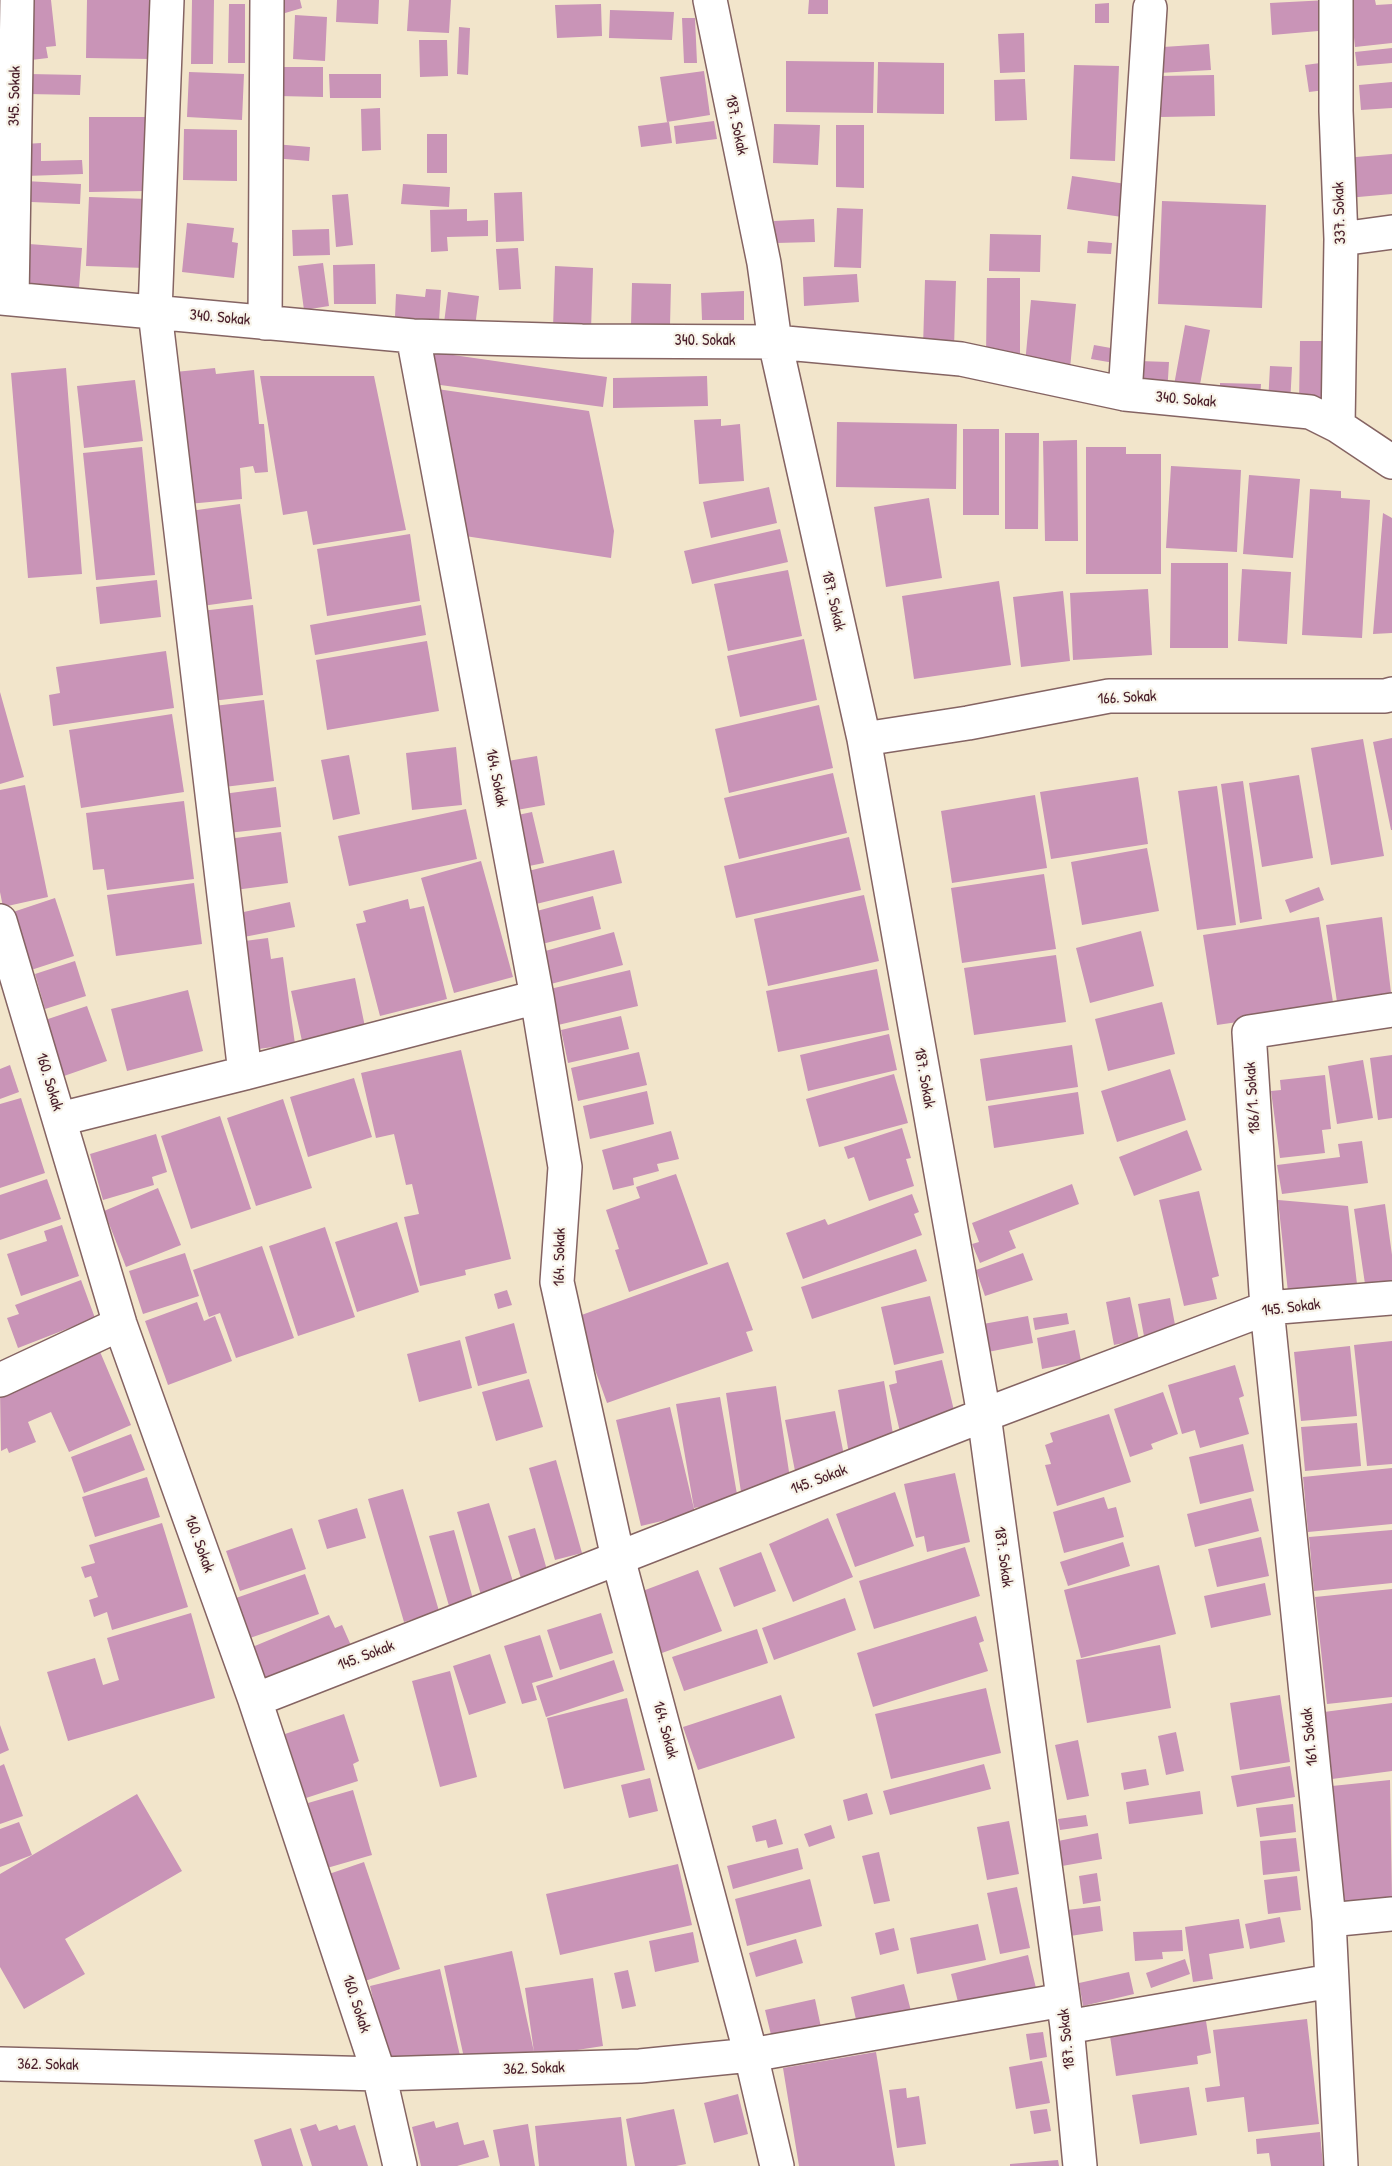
<!DOCTYPE html>
<style>
body{margin:0}
canvas{display:block;background:#f2e5cb}
</style>
<canvas width="1392" height="2166"></canvas>
<script>
const ctx = document.querySelector('canvas').getContext('2d');
ctx.lineJoin = 'round';
function fillPath(path, color) { ctx.fillStyle = color; ctx.fill(path, 'evenodd'); }
function trace(path, color, width, dash) { ctx.strokeStyle = color; ctx.lineWidth = width; ctx.lineCap = dash ? 'butt' : 'round'; ctx.setLineDash(dash || []); ctx.stroke(path); }
function label(font, color, halo, rows, align = 'center') {
  ctx.font = font + ' "Patrick Hand",sans-serif'; ctx.lineWidth = 4.5; ctx.setLineDash([]); ctx.textBaseline = 'middle'; ctx.strokeStyle = halo; ctx.fillStyle = color; for (const [text, x, y, turn = 0] of rows) {
    ctx.save(); ctx.translate(x, y); ctx.rotate((+turn || 0) * Math.PI / 180); ctx.textAlign = isNaN(turn) ? turn : align; if (halo) ctx.strokeText(text, 0, 0); ctx.fillText(text, 0, 0); ctx.restore();
  }
}
fillPath(new Path2D(`
 M24 0H51L56 46 46 47 48 58 31 60Z
 M87 0H152L151 59 86 58Z
 M192 0H214L213 64H191Z
 M280 0H300L302 8 275 16Z
 M337 0H379L378 24 336 22Z
 M409 0H451L449 33 407 31Z
 M809 0H828V14H808Z
 M1328 0 1330 30 1272 35 1270 3Z
 M1350 0H1375L1376 5 1392 4V43L1355 47Z
 M1109 3V23H1095V4Z
 M229 4H245V63H228Z
 M601 4 602 36 557 38 555 5Z
 M610 10 674 12 672 40 609 38Z
 M295 15 327 17 325 61 293 59Z
 M682 18H695L697 63H684Z
 M459 27 470 28 468 75 457 74Z
 M1024 33 1025 72 1000 73 998 34Z
 M419 40H447L448 76 420 77Z
 M1209 44 1211 70 1159 73 1158 60H1164L1163 47Z
 M1392 48V63L1357 66 1355 52Z
 M786 61 874 62 873 113 786 112Z
 M878 62 944 63V114L877 113Z
 M1328 62 1333 89 1309 92 1305 65Z
 M1074 65 1119 66 1115 161 1070 159Z
 M278 67H323V97L278 96Z
 M704 71 710 115 667 122 660 77Z
 M189 72 244 74 242 120 187 117Z
 M29 74 81 75 80 95 28 94Z
 M329 74H381V98H330Z
 M1214 75 1215 116 1161 117 1160 76Z
 M1025 79 1027 120 995 121 994 80Z
 M1392 82V108L1361 110 1359 85Z
 M380 108 381 150 362 151 361 109Z
 M89 117H145L146 191 89 192Z
 M714 121 717 139 676 144 674 126Z
 M669 122 672 143 641 147 638 126Z
 M774 124 820 125 818 165 773 163Z
 M836 125H864V188L836 187Z
 M184 129 237 130V181L183 180Z
 M427 134H447V173H427Z
 M41 143V161L82 160 83 174 26 176 25 144Z
 M274 144 310 147 309 161 273 158Z
 M1392 154V194L1347 198 1344 158Z
 M1072 176 1126 184 1122 217 1067 209Z
 M25 181 81 184 80 204 31 202 30 212Z
 M403 184 450 187 449 207 401 204Z
 M522 192 524 241 496 242 494 193Z
 M348 194 353 245 336 247 332 195Z
 M89 197 148 199 145 268 86 266Z
 M1162 201 1266 205 1262 308 1158 304Z
 M837 208 863 209 861 268 834 267Z
 M467 209V221L488 220V236L447 237 448 251 431 252 430 210Z
 M814 219 815 242 776 243 774 221Z
 M187 223 234 228 232 242 238 243 234 278 182 272Z
 M329 229 330 255 293 256 292 230Z
 M990 234 1041 235 1040 272 989 271Z
 M1088 241 1112 243 1111 254 1087 253Z
 M29 244 82 248 79 288 25 283Z
 M518 248 521 289 499 290 496 249Z
 M323 263 329 306 304 310 298 266Z
 M375 264 376 304H334L333 265Z
 M555 266 593 268 591 330 553 328Z
 M857 274 859 302 804 306 803 277Z
 M987 278H1020V357H986Z
 M925 280 956 281 954 348 923 347Z
 M632 283 671 284 670 326 631 325Z
 M426 289 441 290 439 321 395 317 396 294 425 297Z
 M744 291V320H702L701 293Z
 M448 292 479 296 475 327 444 323Z
 M1031 300 1076 304 1070 369 1025 364Z
 M1185 325 1210 330 1199 390 1174 385Z
 M1300 341H1328V404H1299Z
 M1094 345 1122 350 1120 364 1091 359Z
 M432 352 607 377 603 407 433 384Z
 M1139 361 1169 362 1167 395 1137 393Z
 M1270 366 1292 367 1290 405 1268 404Z
 M66 368 82 574 28 578 11 373Z
 M215 368 216 374 254 370 259 424H264L268 472 255 473 253 466 240 468 242 499 188 504 175 372Z
 M260 376H374L406 530 313 545 307 511 283 515Z
 M707 376 708 406 613 408V378Z
 M135 380 143 441 84 448 77 386Z
 M1220 383 1261 384 1260 401 1220 399Z
 M437 389 589 411 614 531 611 558 465 536Z
 M721 419V426L740 424 744 481 699 484 694 420Z
 M837 422 957 424 956 489 836 487Z
 M963 429H999V515H963Z
 M1005 433H1039L1038 529H1005Z
 M1077 440 1078 541H1045L1043 441Z
 M142 447 155 575 96 580 83 453Z
 M1086 447H1126V454H1161V574H1086Z
 M1171 466 1241 470 1237 552 1166 548Z
 M1249 475 1300 479 1293 558 1243 554Z
 M769 487 777 523 711 538 703 502Z
 M1310 489 1341 491V498L1370 500 1362 638 1302 635Z
 M929 498 942 578 886 587 874 507Z
 M240 504 252 599 202 606 190 511Z
 M1383 513 1392 518V633L1373 634Z
 M780 529 788 562 692 584 684 551Z
 M410 534 420 601 327 616 317 549Z
 M1171 563H1228V648H1170Z
 M1242 569 1291 572 1287 644 1238 641Z
 M788 570 802 636 728 651 714 584Z
 M157 580 161 617 100 624 96 587Z
 M999 581 1011 665 914 679 902 596Z
 M1148 589 1152 655 1073 660 1070 593Z
 M1063 591 1070 661 1021 667 1013 597Z
 M253 605 263 695 212 701 201 611Z
 M421 605 426 635 315 655 310 625Z
 M804 639 817 700 740 717 727 656Z
 M427 641 439 711 327 730 316 660Z
 M166 651 174 708 53 726 49 695 60 693 56 667Z
 M0 692 24 777 0 784Z
 M264 700 274 781 224 787 214 706Z
 M819 705 833 768 729 793 715 729Z
 M172 714 184 792 81 808 69 730Z
 M1392 738V830H1391L1373 742Z
 M1363 739 1384 856 1331 865 1311 748Z
 M456 747 462 805 412 810 406 753Z
 M349 755 360 814 333 820 321 760Z
 M537 756 545 805 511 811 502 762Z
 M833 773 847 833 739 859 724 798Z
 M1299 775 1313 858 1262 867 1249 783Z
 M1138 777 1148 844 1051 859 1040 792Z
 M1243 781 1262 919 1240 923 1221 784Z
 M25 785 48 897 3 907 0 892V790Z
 M1217 786 1236 925 1197 930 1178 791Z
 M276 787 281 827 228 833 223 794Z
 M1035 795 1047 868 952 883 941 811Z
 M184 801 194 879 107 890 104 869 93 870 86 813Z
 M466 809 477 859 349 886 338 836Z
 M532 812 544 863 524 867 513 816Z
 M281 832 288 883 235 890 228 839Z
 M849 837 861 890 736 918 724 866Z
 M1147 848 1159 911 1082 925 1071 862Z
 M614 850 622 883 532 905 524 872Z
 M481 861 513 977 454 993 421 878Z
 M1044 874 1056 949 962 963 951 888Z
 M194 883 202 944 116 956 107 895Z
 M1319 887 1324 900 1290 913 1285 900Z
 M864 895 879 961 768 986 754 919Z
 M593 896 601 929 542 944 533 912Z
 M55 898 74 956 28 971 10 913Z
 M408 899 410 909 424 906 447 999 380 1016 356 924 366 922 363 911Z
 M290 902 295 927 244 937 239 913Z
 M1319 917 1334 1008 1217 1025 1203 935Z
 M1382 917 1392 1001 1338 1009 1326 925Z
 M1141 931 1154 986 1090 1003 1076 948Z
 M614 932 623 965 547 985 538 953Z
 M268 938 271 959 283 957 295 1044 251 1050 237 942Z
 M1056 955 1066 1022 974 1035 964 968Z
 M75 961 86 996 45 1009 35 974Z
 M877 969 889 1030 778 1052 766 991Z
 M630 970 638 1006 558 1025 550 989Z
 M355 978 365 1027 302 1041 291 991Z
 M188 990 203 1051 127 1071 111 1009Z
 M1162 1002 1175 1054 1108 1071 1095 1019Z
 M87 1006 107 1061 64 1076 45 1020Z
 M621 1016 629 1049 568 1063 561 1030Z
 M889 1034 897 1070 808 1091 800 1055Z
 M1072 1045 1078 1087 986 1101 980 1059Z
 M461 1050 511 1259 465 1270 466 1275 420 1286 404 1217 419 1214 412 1184 406 1185 394 1134 376 1138 361 1073Z
 M639 1052 647 1085 578 1101 571 1068Z
 M1392 1055V1118L1378 1120 1370 1058Z
 M1363 1060 1373 1118 1337 1124 1328 1066Z
 M10 1065 19 1092 0 1099V1069Z
 M1170 1069 1186 1120 1117 1142 1101 1091Z
 M894 1074 908 1123 819 1147 806 1099Z
 M1325 1075 1331 1129 1322 1130 1325 1153 1280 1158 1271 1091 1281 1090 1280 1080Z
 M354 1078 372 1137 308 1157 290 1097Z
 M647 1091 654 1124 590 1139 583 1106Z
 M1078 1092 1084 1134 994 1148 988 1106Z
 M21 1098 45 1173 0 1188V1104Z
 M283 1099 312 1188 256 1206 227 1118Z
 M220 1116 251 1209 191 1229 161 1136Z
 M902 1128 911 1158 906 1159 914 1186 869 1201 854 1157 848 1159 844 1147Z
 M1187 1130 1202 1170 1134 1196 1119 1157Z
 M671 1131 679 1159 657 1164 659 1171 633 1178 634 1185 613 1190 602 1150Z
 M156 1134 167 1172 152 1177 154 1185 103 1200 90 1154Z
 M1362 1141 1368 1183 1282 1194 1277 1165 1340 1157 1338 1144Z
 M676 1174 708 1264 629 1292 615 1250 619 1249 606 1210 640 1198 636 1187Z
 M47 1179 61 1219 0 1240V1195Z
 M1072 1184 1079 1204 1009 1231 1016 1248 980 1263 972 1244 979 1242 972 1223Z
 M158 1188 181 1245 126 1267 104 1211Z
 M1199 1191 1219 1276 1212 1278 1217 1299 1184 1306 1159 1200Z
 M912 1194 919 1212 914 1214 922 1235 803 1279 786 1233 825 1219 828 1225Z
 M1278 1200 1348 1206 1357 1284 1288 1292Z
 M1385 1204 1392 1255V1281L1365 1284 1354 1209Z
 M397 1222 419 1292 357 1312 335 1242Z
 M62 1225 79 1276 21 1296 7 1254 47 1241 44 1231Z
 M325 1227 355 1317 298 1336 269 1246Z
 M262 1246 294 1338 236 1358 220 1313 209 1317 193 1270Z
 M916 1249 927 1281 812 1319 801 1287Z
 M185 1253 199 1296 143 1314 129 1271Z
 M1023 1253 1033 1280 985 1296 976 1270Z
 M728 1262 753 1330 746 1332 753 1351 607 1403 576 1317Z
 M81 1280 95 1318 18 1348 7 1318 19 1314 15 1305Z
 M507 1290 512 1305 498 1309 494 1294Z
 M930 1296 944 1353 894 1365 881 1307Z
 M1130 1297 1139 1340 1114 1345 1106 1302Z
 M1170 1298 1176 1330 1144 1336 1138 1304Z
 M197 1302 204 1321 215 1316 232 1361 168 1385 145 1321Z
 M1067 1313 1069 1324 1035 1330 1033 1318Z
 M1028 1316 1033 1343 988 1352 983 1324Z
 M514 1323 527 1373 478 1386 465 1337Z
 M1075 1330 1081 1361 1042 1369 1037 1338Z
 M460 1340 472 1388 419 1402 407 1354Z
 M1392 1341V1464L1367 1466 1354 1345Z
 M1350 1346 1357 1416 1301 1421 1294 1352Z
 M98 1347 131 1425 69 1452 51 1412 28 1422 36 1442 9 1453 7 1448 1 1451 0 1389Z
 M942 1360 956 1419 900 1432 889 1385 897 1383 895 1371Z
 M1235 1365 1244 1396 1239 1398 1249 1434 1200 1448 1195 1430 1182 1434 1168 1385Z
 M529 1379 543 1427 496 1441 482 1392Z
 M884 1381 894 1440 849 1454 838 1390Z
 M776 1386 791 1485 741 1492 726 1393Z
 M1163 1392 1178 1434 1151 1444 1153 1449 1130 1457 1114 1409Z
 M720 1397 738 1500 694 1508 676 1404Z
 M670 1407 695 1513 641 1526 616 1420Z
 M835 1411 845 1460 796 1476 785 1420Z
 M1109 1414 1131 1482 1057 1506 1045 1465 1051 1464 1045 1445 1053 1442 1050 1433Z
 M1357 1423 1361 1466 1305 1471 1301 1427Z
 M131 1434 145 1470 84 1493 71 1457Z
 M1243 1444 1254 1491 1200 1504 1189 1457Z
 M556 1460 582 1553 555 1560 529 1468Z
 M1392 1468V1524L1308 1532 1303 1477Z
 M955 1473 970 1542 927 1552 924 1536 916 1538 904 1484Z
 M147 1477 160 1517 95 1537 82 1497Z
 M403 1489 439 1611 404 1622 368 1499Z
 M895 1492 914 1546 855 1567 836 1514Z
 M1104 1497 1108 1509 1116 1507 1124 1537 1064 1553 1053 1512Z
 M1251 1498 1259 1531 1195 1547 1187 1514Z
 M489 1503 514 1585 481 1595 457 1512Z
 M357 1508 366 1538 327 1549 318 1520Z
 M828 1518 853 1577 793 1602 769 1544Z
 M162 1523 188 1607 112 1630 107 1612 94 1617 89 1600 98 1597 91 1576 85 1578 81 1567 95 1563 89 1545Z
 M292 1528 306 1569 240 1591 226 1551Z
 M535 1528 549 1577 523 1585 508 1536Z
 M454 1530 473 1599 449 1606 429 1536Z
 M1392 1530V1583L1314 1591 1309 1537Z
 M1261 1537 1269 1576 1217 1587 1208 1549Z
 M1123 1542 1130 1566 1068 1586 1060 1562Z
 M965 1547 980 1596 874 1629 859 1581Z
 M761 1552 776 1591 734 1607 719 1568Z
 M1159 1565 1176 1634 1081 1658 1064 1590Z
 M698 1570 722 1631 662 1653 640 1592Z
 M305 1574 319 1614 250 1638 236 1598Z
 M1265 1583 1271 1615 1211 1628 1204 1596Z
 M1392 1589V1697L1327 1704 1315 1597Z
 M845 1598 856 1630 774 1660 762 1628Z
 M191 1613 215 1698 68 1741 47 1672 95 1658 103 1685 119 1680 107 1638Z
 M601 1613 613 1653 560 1670 547 1630Z
 M329 1615 335 1628 342 1625 353 1650 265 1686 250 1648Z
 M976 1616 984 1641 979 1643 988 1671 873 1707 857 1653Z
 M757 1629 768 1663 684 1691 672 1657Z
 M540 1635 553 1677 532 1683 537 1700 522 1704 504 1646Z
 M1160 1645 1171 1708 1087 1723 1076 1660Z
 M490 1654 506 1703 469 1715 453 1666Z
 M614 1660 624 1691 546 1717 536 1686Z
 M450 1671 477 1777 440 1787 412 1681Z
 M986 1688 1001 1753 891 1779 875 1714Z
 M781 1695 795 1738 698 1770 683 1727Z
 M1280 1695 1290 1762 1240 1770 1230 1703Z
 M627 1698 645 1770 564 1789 547 1718Z
 M1392 1703V1771L1332 1779 1324 1712Z
 M344 1714 359 1761 353 1764 358 1781 306 1798 285 1734Z
 M0 1725 9 1750 0 1754Z
 M1176 1732 1184 1771 1166 1775 1158 1736Z
 M1078 1740 1089 1796 1067 1800 1055 1745Z
 M4 1764 23 1816 0 1824V1766Z
 M984 1764 991 1789 890 1815 883 1791Z
 M1290 1766 1295 1797 1237 1807 1231 1776Z
 M1146 1769 1149 1785 1124 1790 1121 1773Z
 M650 1778 658 1811 629 1818 621 1785Z
 M1390 1780 1392 1901 1345 1906 1332 1786Z
 M353 1790 372 1855 327 1868 308 1803Z
 M1200 1791 1203 1814 1129 1824 1126 1802Z
 M867 1793 873 1814 848 1821 843 1800Z
 M137 1794 182 1871 65 1939 85 1974 24 2009 0 1967V1874Z
 M1293 1804 1296 1832 1260 1837 1256 1808Z
 M1086 1815 1088 1826 1060 1830 1058 1819Z
 M776 1819 783 1844 768 1848 766 1840 756 1842 752 1826Z
 M1009 1821 1019 1874 987 1880 977 1827Z
 M19 1822 32 1855 0 1867V1829Z
 M831 1825 835 1838 809 1847 804 1834Z
 M1098 1833 1102 1859 1062 1866 1058 1841Z
 M1296 1838 1300 1871 1263 1875 1260 1841Z
 M798 1848 803 1869 733 1889 727 1866Z
 M879 1852 890 1901 874 1904 862 1856Z
 M364 1862 400 1969 365 1981 329 1874Z
 M678 1864 692 1925 560 1955 546 1894Z
 M1097 1873 1101 1901 1083 1904 1079 1876Z
 M1297 1876 1301 1910 1268 1914 1264 1880Z
 M810 1879 822 1926 747 1946 735 1899Z
 M1017 1887 1030 1948 1000 1954 987 1893Z
 M1100 1906 1103 1931 1070 1936 1067 1910Z
 M1280 1917 1285 1942 1250 1949 1245 1924Z
 M1239 1919 1244 1948 1209 1954 1213 1979 1193 1982 1185 1927Z
 M978 1924 986 1960 917 1974 910 1938Z
 M894 1928 899 1950 880 1955 875 1933Z
 M1182 1930 1183 1951 1162 1952 1163 1959 1135 1961 1133 1932Z
 M693 1932 699 1962 655 1972 649 1941Z
 M796 1939 803 1963 756 1977 749 1953Z
 M512 1951 534 2052 525 1988 593 1978 603 2046 466 2067 444 1966Z
 M1028 1955 1036 1988 959 2006 951 1974Z
 M1185 1959 1190 1974 1151 1988 1146 1973Z
 M440 1969 461 2060 390 2071 370 1986Z
 M628 1970 636 2006 622 2009 614 1973Z
 M1129 1972 1134 1994 1083 2006 1079 1983Z
 M904 1984 911 2011 857 2024 851 1997Z
 M815 1999 822 2032 773 2043 765 2010Z
 M1307 2019 1319 2124 1248 2132 1244 2097 1207 2102 1205 2088 1220 2086 1213 2030Z
 M1206 2021 1211 2053 1197 2056 1198 2064 1116 2076 1110 2036Z
 M1043 2032 1047 2057 1030 2060 1026 2034Z
 M876 2052 895 2166H799L783 2068Z
 M1042 2061 1050 2103 1016 2109 1009 2067Z
 M1189 2087 1197 2135 1140 2144 1132 2095Z
 M906 2088 907 2098 919 2096 926 2144 897 2148 889 2090Z
 M738 2094 748 2134 714 2143 704 2103Z
 M674 2109 686 2164 676 2166H635L626 2119Z
 M1047 2109 1051 2131 1034 2134 1030 2111Z
 M621 2117 627 2166H539L535 2126Z
 M434 2121 436 2128 458 2122 464 2145 484 2140 489 2157 457 2166H421L412 2127Z
 M316 2124 319 2131 337 2125 339 2130 355 2125 368 2166H312L300 2129Z
 M528 2124 535 2166H500L493 2130Z
 M291 2128 303 2166H262L254 2140Z
 M1320 2132 1323 2166H1271L1269 2153 1257 2154 1256 2139Z
 M1058 2160 1059 2166H1010V2164Z`), '#c994b7');
const minor = new Path2D(`
 M167 0 155 312 245 1073
 M710 0 764 263 775 342 864 739 984 1415 1067 2027 1080 2166
 M1336 0V111L1341 239 1338 426
 M1341 239 1392 232
 M0 298 413 336 582 341 775 342 961 359 1125 394 1310 412 1338 426 1392 462
 M12 299 17 0
 M265 323 267 0
 M413 336 537 997 565 1167 557 1282 618 1558 751 2055 777 2166
 M1125 394 1150 8
 M864 739 968 723 1109 696H1385L1392 694
 M0 921 120 1324 255 1700 379 2074 400 2166
 M60 1119 245 1073 537 997
 M0 1380 120 1324
 M255 1700 984 1415 1267 1308 1392 1298
 M1329 1920 1392 1914
 M1067 2027 1331 1981
 M0 2064 379 2074 640 2066 751 2055 1063 2000
 M1341 2166 1329 1920 1267 1308 1249 1032 1392 1010`);
trace(minor, '#856463', 36);
trace(minor, '#fff', 33);
label('16px', '#4a1f2b', '#f7f3e8', [
 ["345. Sokak",15,96,-89],
 ["187. Sokak",736,125,78],
 ["337. Sokak",1340,213,-92],
 ["340. Sokak",220,318,5],
 ["340. Sokak",705,341],
 ["340. Sokak",1186,400,5],
 ["187. Sokak",833,601,77],
 ["166. Sokak",1127,698,-3],
 ["164. Sokak",496,778,79],
 ["187. Sokak",924,1078,80],
 ["160. Sokak",49,1082,73],
 ["186/1. Sokak",1253,1098,-94],
 ["164. Sokak",560,1257,-89],
 ["145. Sokak",1291,1308,-7],
 ["145. Sokak",819,1480,-21],
 ["160. Sokak",199,1544,70],
 ["187. Sokak",1003,1557,82],
 ["145. Sokak",366,1656,-21],
 ["164. Sokak",665,1730,75],
 ["161. Sokak",1310,1737,-96],
 ["160. Sokak",356,2004,72],
 ["187. Sokak",1067,2039,-96],
 ["362. Sokak",48,2065,1],
 ["362. Sokak",534,2069,-2]
]);
</script>
